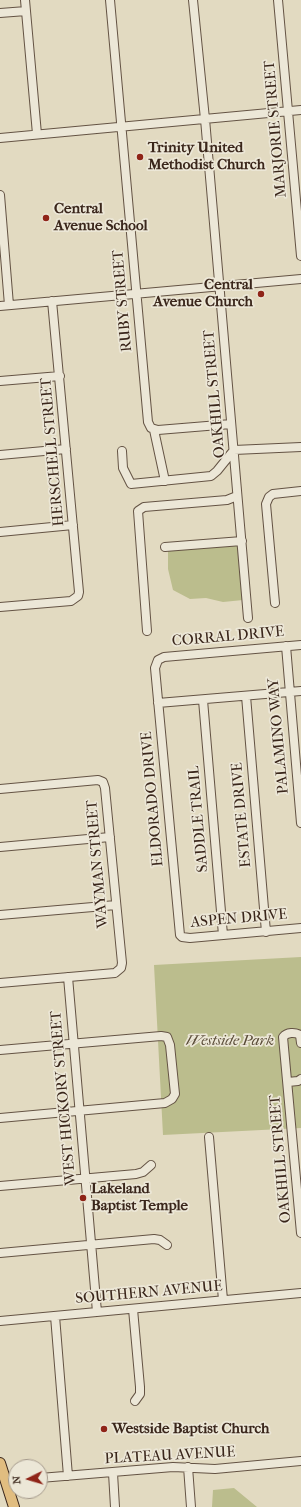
<!DOCTYPE html>
<style>
body{margin:0}
#map{position:relative;width:301px;height:1507px;overflow:hidden;background:#e2dac1;font-family:"IM FELL French Canon",serif}
canvas{display:block}
.north{position:absolute;left:8px;top:1459px;width:40px;height:40px;box-sizing:border-box;background:#ece7d7;border:1px solid #a59a8c;border-radius:50%;rotate:265deg;font-size:11px;font-weight:700;line-height:16px;text-align:center;color:#3a261b}
.north::after{content:'';display:block;margin:auto;width:14px;height:18px;background:#8f2418;clip-path:polygon(50% 0,100% 100%,50% 72%,0 100%)}
</style>
<div id="map">
<canvas width="301" height="1507"></canvas>
<div class="north">N</div>
</div>
<script>
const ctx = document.querySelector('canvas').getContext('2d');
ctx.lineJoin = 'round';
function fillPath(path, color) { ctx.fillStyle = color; ctx.fill(path, 'evenodd'); }
function trace(path, color, width, dash) { ctx.strokeStyle = color; ctx.lineWidth = width; ctx.lineCap = dash ? 'butt' : 'round'; ctx.setLineDash(dash || []); ctx.stroke(path); }
function label(font, color, halo, rows, align = 'center') {
  ctx.font = font + ' "IM FELL French Canon",serif'; ctx.lineWidth = 3.5; ctx.setLineDash([]); ctx.textBaseline = 'middle'; ctx.strokeStyle = halo; ctx.fillStyle = color; for (const [text, x, y, turn = 0] of rows) {
    ctx.save(); ctx.translate(x, y); ctx.rotate((+turn || 0) * Math.PI / 180); ctx.textAlign = isNaN(turn) ? turn : align; if (halo) ctx.strokeText(text, 0, 0); ctx.fillText(text, 0, 0); ctx.restore();
  }
}
fillPath(new Path2D(`
 M239 544 243 600 223 602 206 598 190 599 173 590 168 569V550Z
 M301 957V1128L163 1135 154 965Z
 M234 1488 257 1507H212L213 1490Z`), '#bbbd8d');
const minor = new Path2D(`
 M25 0 37 134
 M110 0 148 422 151 428 158 430 231 424
 M193 0 205 119 248 618
 M278 0 301 256
 M0 13 26 11
 M0 138 301 110
 M0 195 9 305
 M0 306 301 279
 M0 381 60 376
 M154 430 165 481
 M122 451 123 468 131 484 211 476 217 471 234 450 301 447
 M0 455 66 449
 M0 532 73 525
 M165 547 242 541
 M275 603 266 504 269 497 273 494 301 491
 M0 607 71 601 78 596 79 592 52 301
 M147 631 138 511 144 507 227 500 237 496
 M301 645 164 657 158 660 155 668 180 935 182 937 190 938 301 928
 M286 646 301 823
 M246 696 266 932
 M203 700 223 935
 M158 703 301 691
 M0 789 98 780 103 782 105 788 122 963 121 968 115 973 0 983
 M0 847 110 837
 M0 915 116 905
 M68 977 97 1312
 M301 1043 300 1035C295 1032 287 1032 283 1037L301 1233
 M0 1050 161 1036 167 1037 170 1045 175 1094 172 1099 165 1103 0 1118
 M288 1082 298 1081 301 1079
 M209 1137 223 1300
 M0 1186 136 1174 143 1172 151 1165
 M0 1253 154 1239 160 1240 167 1245
 M133 1309 140 1387V1394L135 1401
 M55 1316 68 1476
 M0 1321 301 1293
 M188 1467 191 1507
 M113 1473 115 1507
 M40 1478 173 1467 215 1469 301 1461
 M6 1481 16 1480`);
const major = new Path2D(`
 M0 1463 14 1507`);
trace(minor, '#645344', 10);
trace(major, '#3a261b', 12);
trace(minor, '#ece7d7', 8);
trace(major, '#e1bd80', 10);
for (const [x, y, r, color] of [
 [140,157,4,"#8f2418"],
 [46,218,4,"#8f2418"],
 [261,294,4,"#8f2418"],
 [83,1198,4,"#8f2418"],
 [104,1429,4,"#8f2418"]
]) { const dot = new Path2D(); dot.arc(x, y, r, 0, 2 * Math.PI); ctx.fillStyle = color; ctx.fill(dot); trace(dot, '#ece7d7', 1.5); }
label('15px', '#3a261b', '#ece7d7', [
 ["MARJORIE STREET",276,129,-95],
 ["RUBY STREET",123,301,-95],
 ["OAKHILL STREET",215,394,-95],
 ["HERSCHELL STREET",53,452,-95],
 ["CORRAL DRIVE",228,637,-5],
 ["PALAMINO WAY",279,736,-95],
 ["ELDORADO DRIVE",153,799,-95],
 ["ESTATE DRIVE",242,815,-95],
 ["SADDLE TRAIL",199,819,-95],
 ["WAYMAN STREET",98,864,-95],
 ["ASPEN DRIVE",239,919,-5],
 ["WEST HICKORY STREET",64,1098,-95],
 ["OAKHILL STREET",281,1159,-95],
 ["SOUTHERN AVENUE",149,1293,-5],
 ["PLATEAU AVENUE",170,1456,-3]
]);
label('bold 15px', '#3a261b', '#ece7d7', [
 ["Trinity United",148,148],
 ["Methodist Church",148,165],
 ["Central",54,209],
 ["Avenue School",54,226],
 ["Central",253,285,"right"],
 ["Avenue Church",253,302,"right"],
 ["Lakeland",91,1189],
 ["Baptist Temple",91,1206],
 ["Westside Baptist Church",112,1429]
], 'left');
label('italic 15px', '#5a4c38', '#ece7d7', [
 ["Westside Park",230,1041]
]);
</script>
